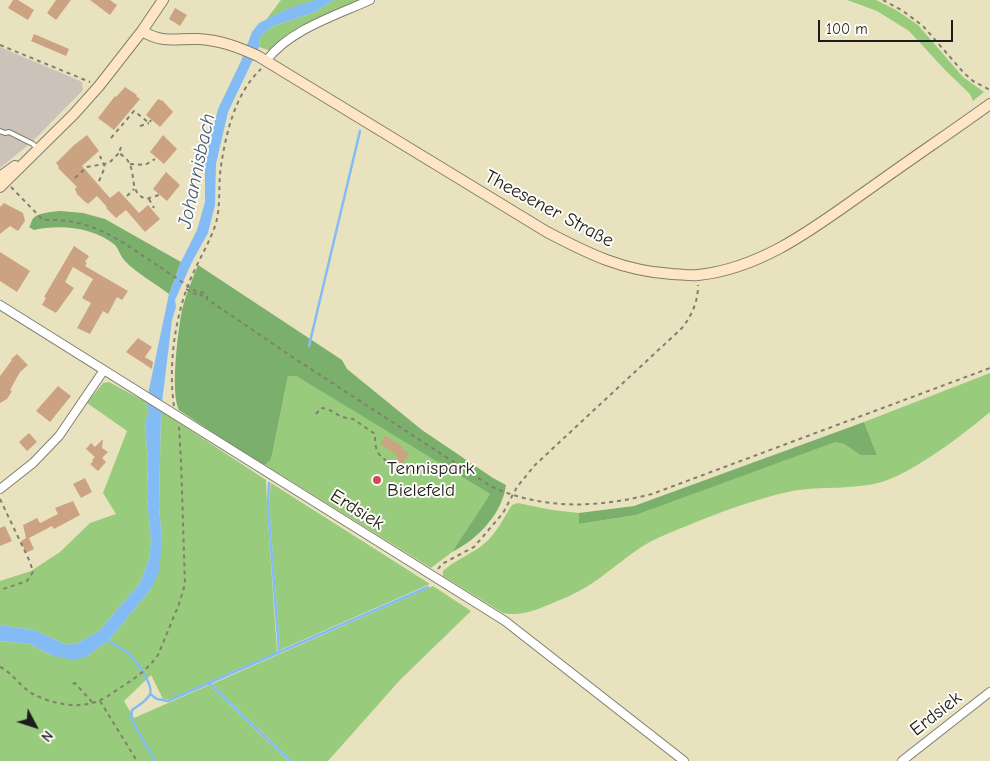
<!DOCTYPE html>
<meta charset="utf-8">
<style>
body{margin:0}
#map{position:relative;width:990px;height:761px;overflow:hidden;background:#e9e2bf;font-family:"Comic Neue",sans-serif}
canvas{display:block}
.north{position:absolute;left:10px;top:701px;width:50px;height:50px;-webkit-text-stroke:4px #fdfcf7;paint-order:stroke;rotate:130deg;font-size:14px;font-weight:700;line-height:20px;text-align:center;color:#1c1c1c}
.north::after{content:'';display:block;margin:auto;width:18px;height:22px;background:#1c1c1c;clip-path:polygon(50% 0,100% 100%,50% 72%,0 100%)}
.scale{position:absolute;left:818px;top:20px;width:135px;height:22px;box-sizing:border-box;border:2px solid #1c1c1c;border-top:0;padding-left:6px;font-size:15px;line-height:18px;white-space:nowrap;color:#1c1c1c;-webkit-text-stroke:4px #fdfcf7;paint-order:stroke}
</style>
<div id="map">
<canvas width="990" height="761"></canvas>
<div class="north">N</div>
<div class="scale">100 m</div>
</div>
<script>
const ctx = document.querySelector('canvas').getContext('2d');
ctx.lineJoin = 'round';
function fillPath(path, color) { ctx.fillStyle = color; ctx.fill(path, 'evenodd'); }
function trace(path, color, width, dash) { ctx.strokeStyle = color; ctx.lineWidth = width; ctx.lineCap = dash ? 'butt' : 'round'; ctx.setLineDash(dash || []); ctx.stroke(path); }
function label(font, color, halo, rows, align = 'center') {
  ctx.font = font + ' "Comic Neue",sans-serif'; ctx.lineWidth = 4; ctx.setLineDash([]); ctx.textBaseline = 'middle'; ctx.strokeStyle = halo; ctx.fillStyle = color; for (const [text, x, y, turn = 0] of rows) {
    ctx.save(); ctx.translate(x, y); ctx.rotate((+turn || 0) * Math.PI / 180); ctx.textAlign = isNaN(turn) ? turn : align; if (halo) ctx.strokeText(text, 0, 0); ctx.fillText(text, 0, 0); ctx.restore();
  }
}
fillPath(new Path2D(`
 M0 47 78 80 82 82 83 90 33 141 0 168Z`), '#ccc2b9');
fillPath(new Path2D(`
 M281 0H315L312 2 287 9 266 20Z
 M334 0H358L299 27 271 51 259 47 260 37 271 27 315 12Z
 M847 0H876L896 10 918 25 963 77 984 92 973 101 970 94 946 71 909 31 877 11Z
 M990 373V412C964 434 914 472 882 482 853 490 821 486 792 491 746 501 702 519 660 537 633 549 614 569 591 584 576 594 560 600 543 607 531 612 516 616 503 613L443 576V571C455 560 472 554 485 543 496 534 504 517 512 505L518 503 552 510 579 513V524L636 515 835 441 844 444 860 455H877L864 422Z
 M288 376H296L490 494 452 552 431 568 265 465 271 460Z
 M109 382 146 402 149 413 145 422 148 463 147 497 151 541 149 559 140 583 99 631 78 643 67 645 34 630 0 625V581L31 571 60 552 90 523 116 514 103 493 127 431 87 403 103 383Z
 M161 411 266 480 267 505 277 652 171 699H163L151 675 124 701 134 718 209 685 288 761H0V641L30 644 53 656 86 657 109 640 151 589 162 541 159 506Z
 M271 483 430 584 280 650 269 504Z
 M433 586 471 611 400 680 328 761H292L212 684Z`), '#98cc7c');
fillPath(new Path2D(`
 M60 211 83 213 105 219 181 262 169 294C156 284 136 273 125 261 121 257 119 250 115 245 94 227 59 224 34 230L29 227C31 225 31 222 32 220 37 212 52 212 60 211Z
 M198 265 342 360 347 369 422 430 493 478 506 485C502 514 478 539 452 552L490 494 296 376H288L271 460 265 465 251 458 179 410C170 393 178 330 182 310 186 294 192 280 198 265Z
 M864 422 877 455H860L844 444 835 442 636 515 579 524V513L634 506Z`), '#7ab06c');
fillPath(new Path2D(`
 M315 0H334L315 12 271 27 260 37 259 47 228 112 216 164 215 205 208 233 192 262 175 300 176 307 172 320 161 411 159 506 162 541 159 572 151 589 109 640 86 657 74 660 53 656 30 644 0 641V625L34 630 67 645 78 643 99 631 140 583 149 559 151 541 147 497 148 463 145 422 149 413 146 402 148 394 169 294 181 262 197 230 205 202V160L218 109 241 61 252 32 259 23 287 9Z`), '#83bcf4');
trace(new Path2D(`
 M309 346 360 131
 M269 483 268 505 279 652
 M105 639C112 644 123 648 129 654 135 660 154 685 150 694 147 701 138 706 132 710L131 718 155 761
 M209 683 290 761
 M150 694 157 699 168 701 428 587`), '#83bcf4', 2.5);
fillPath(new Path2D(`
 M13 0H18L34 10 28 20 8 8Z
 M56 0H71L56 20 47 13Z
 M90 0H110L117 5 110 15Z
 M175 8 187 15 180 26 169 19Z
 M34 34 69 49 66 56 31 41Z
 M125 87 137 95 136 96 140 99 114 130 98 118 115 96 116 97Z
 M158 99 163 101 173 112 160 127 146 115Z
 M87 135 99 151 82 166 110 198 119 191 139 213 148 205 160 219 145 232 126 210 116 218 106 208 107 207 97 196 88 204 84 201 77 194 75 189 77 187 58 168 59 167 56 163 73 146Z
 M163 135 177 149 164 164 150 152Z
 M166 172 180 185 167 201 153 189Z
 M4 203 23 213 25 221 18 231 10 226 0 234V207Z
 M74 246 89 256 85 262 87 263 85 266 128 291 122 300 117 297 108 314 103 311 90 334 77 328 91 303 82 298 93 279 73 267 65 282 74 288 56 313 42 305 46 298 44 297Z
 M0 252 30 271 17 292 0 281Z
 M138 338 152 347 145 357 153 362 152 369 126 352Z
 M17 354 28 365 20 372 10 390 12 391 7 399 0 403V376L12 360 11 359Z
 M58 386 71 396 50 422 36 411Z
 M29 433 37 442 27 451 19 442Z
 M385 436 403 447 402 449 409 453 402 465 396 462 398 457 395 456 396 454 380 444Z
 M103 439 102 448 108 452 102 458 106 462 98 471 90 464 93 462 92 460 95 457 86 449 91 443 95 447Z
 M85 478 92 492 81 498 73 484Z
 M73 501 80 515 54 529 52 526 29 538 34 549 26 553 21 541 26 538 23 525 37 518 40 523 58 514 55 508Z
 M5 526 12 541 0 546V528Z`), '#cca382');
const lane = new Path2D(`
 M0 131 5 133 9 132 33 144 37 148`);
const street = new Path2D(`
 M267 60C289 30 337 15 370 0
 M0 305 505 621 684 761
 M0 489 33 463 59 436 104 370
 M902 761 990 692`);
const secondary = new Path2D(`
 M142 31C163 44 176 38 198 39 220 40 238 47 258 56L547 232C589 254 623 271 672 274 680 274 690 276 698 275 765 268 819 224 872 187 911 159 951 132 990 104
 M0 177 15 166
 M0 187 74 114 99 86 142 31 163 0`);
trace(lane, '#827f6e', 6);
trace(street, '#827f6e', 10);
trace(secondary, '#827f6e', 12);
trace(new Path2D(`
 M883 0 903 11 923 26 964 73 973 81 990 90
 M0 45 90 82
 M140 126 149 123
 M111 138 134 111 149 123 151 120
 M121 147 119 153C122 155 126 158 128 161 137 175 128 192 146 199L159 195
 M130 164 145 165 155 159
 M75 178 87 167 109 163 119 153
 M99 181 105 167 100 156
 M11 187 43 220C94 218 120 241 160 267
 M127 196 134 189
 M149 199 154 208
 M186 289 195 294 202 292 207 296V299L294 358 492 487C545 510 597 508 652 494L990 368
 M174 406C168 366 175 315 191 278 199 259 210 242 216 223 221 204 218 185 221 166 226 132 236 92 261 69
 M316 414 321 408 328 409 342 417 353 419 375 434C375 440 375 449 379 454 386 463 401 470 412 469
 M0 499 30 562 33 572 27 581 0 590
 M438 569 442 564 474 547 503 513 517 487 535 465 682 328C692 315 698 302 698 285
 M0 667C12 672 20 687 33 694 53 704 79 710 100 700 108 697 116 690 123 686 137 677 148 669 158 655L179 604 185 584 181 460 179 427
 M73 684 75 683 92 702
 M100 701 137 761`), '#827f6e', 2, [4, 4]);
trace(lane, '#fff', 4);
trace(street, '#fff', 8);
trace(secondary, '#fde5c5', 10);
trace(new Path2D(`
 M160 267 207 299`), '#827f6e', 2, [4, 4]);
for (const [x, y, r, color] of [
 [377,480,5,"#d1495b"]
]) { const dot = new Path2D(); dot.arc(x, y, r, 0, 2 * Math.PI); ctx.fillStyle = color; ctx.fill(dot); trace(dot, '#fdfcf7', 2); }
label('19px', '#1c1c1c', '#fdfcf7', [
 ["Theesener Straße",549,209,28],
 ["Erdsiek",357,510,32],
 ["Erdsiek",936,714,-38]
]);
label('19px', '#1c1c1c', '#fdfcf7', [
 ["Tennispark",387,469],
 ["Bielefeld",387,491]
], 'left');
label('italic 20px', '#455c72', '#fdfcf7', [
 ["Johannisbach",197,171,-78]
]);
</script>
